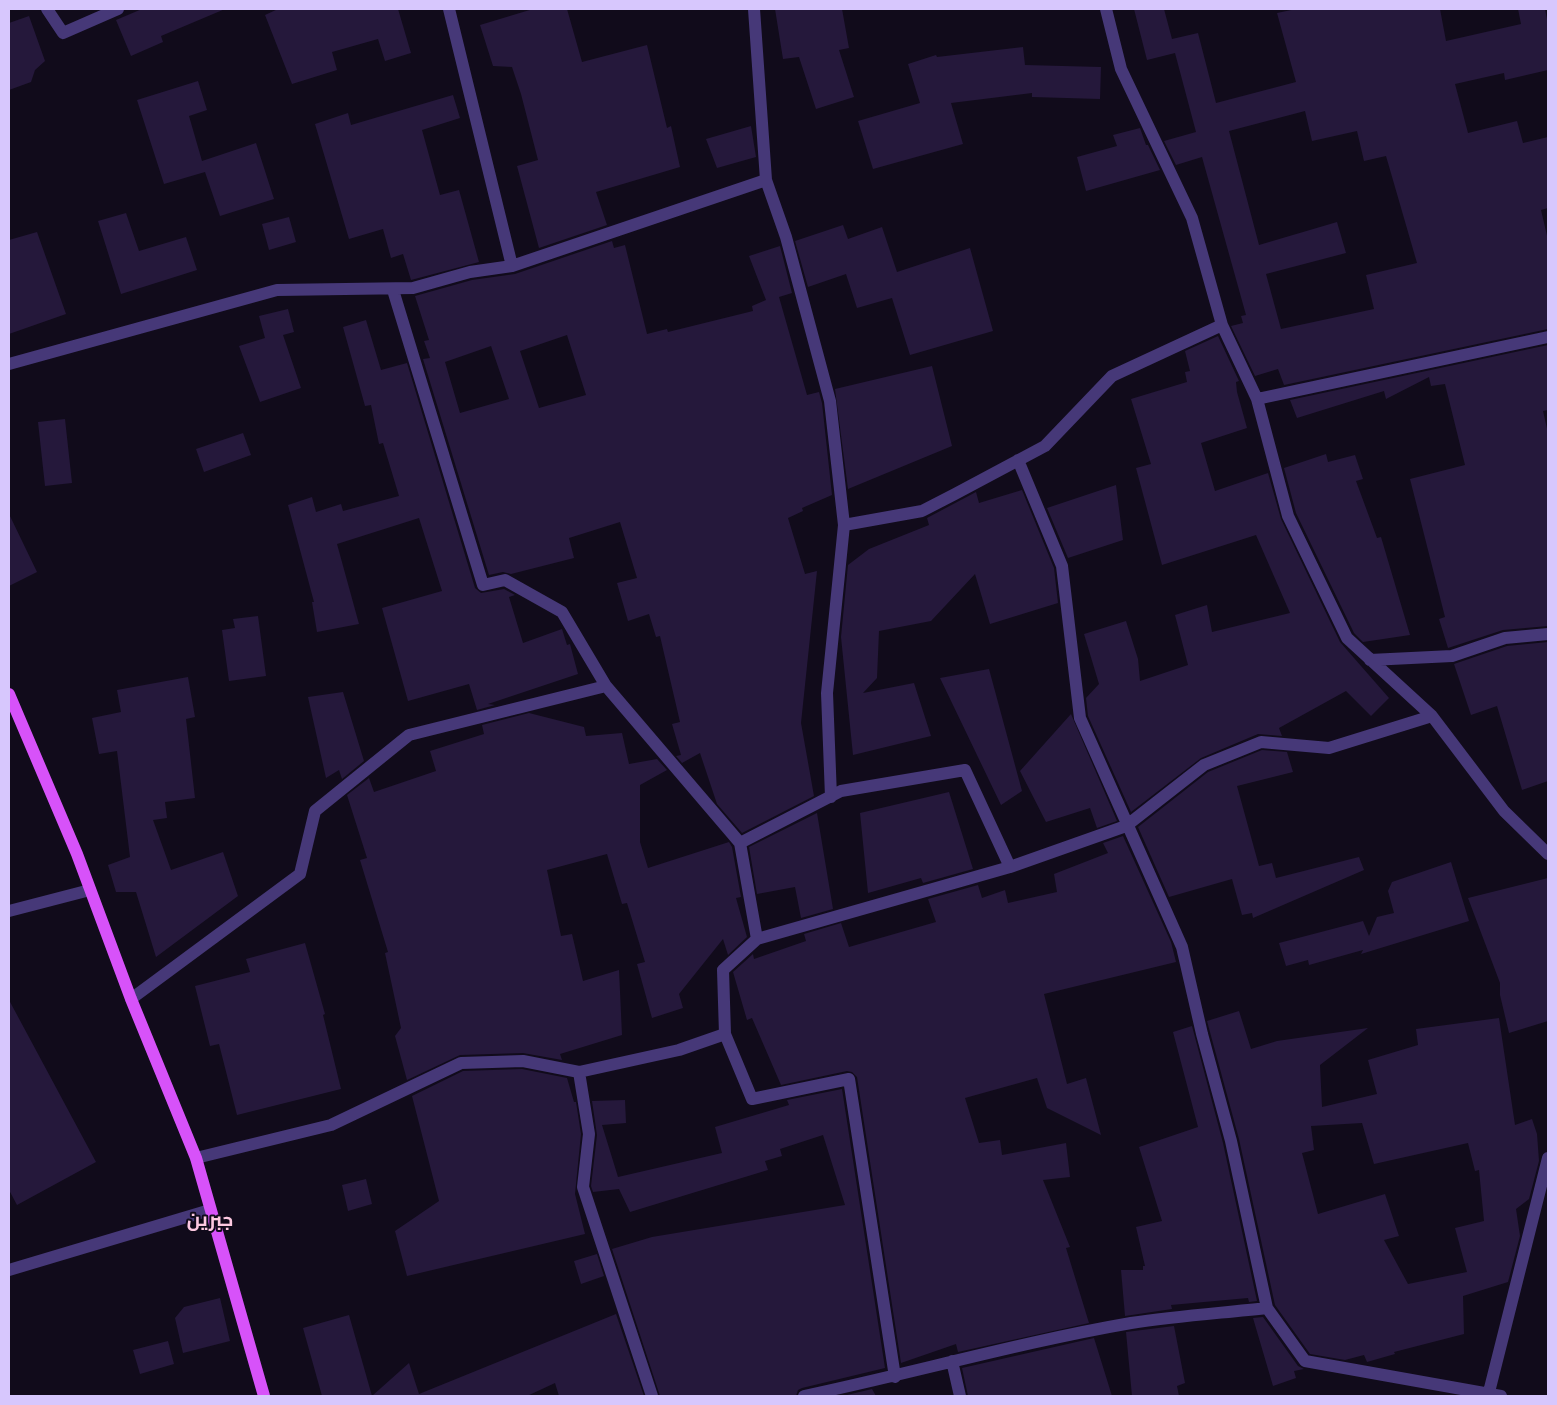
<!DOCTYPE html>
<meta charset="utf-8">
<style>
body{margin:0}
#map{position:relative;width:1557px;height:1405px;overflow:hidden;background:#110b1b;font-family:Helvetica,sans-serif}
canvas{display:block}
.frame{position:absolute;inset:0;border:10px solid #d7c7fd;pointer-events:none}
</style>
<div id="map">
<canvas width="1557" height="1405"></canvas>
<div class="frame"></div>
</div>
<script>
const ctx = document.querySelector('canvas').getContext('2d');
ctx.lineJoin = 'round';
function fillPath(path, color) { ctx.fillStyle = color; ctx.fill(path, 'evenodd'); }
function trace(path, color, width, dash) { ctx.strokeStyle = color; ctx.lineWidth = width; ctx.lineCap = dash ? 'butt' : 'round'; ctx.setLineDash(dash || []); ctx.stroke(path); }
function label(font, color, halo, rows, align = 'center') {
  ctx.font = font + ' Helvetica,Cairo,sans-serif'; ctx.lineWidth = 4; ctx.setLineDash([]); ctx.textBaseline = 'middle'; ctx.strokeStyle = halo; ctx.fillStyle = color; for (const [text, x, y, turn = 0] of rows) {
    ctx.save(); ctx.translate(x, y); ctx.rotate((+turn || 0) * Math.PI / 180); ctx.textAlign = isNaN(turn) ? turn : align; if (halo) ctx.strokeText(text, 0, 0); ctx.fillText(text, 0, 0); ctx.restore();
  }
}
fillPath(new Path2D(`
 M142 9H225L161 36 163 42 131 56 116 20Z
 M278 9H398L411 53 385 61 378 39 332 52 337 70 292 84 265 15Z
 M533 9H567L582 62 647 45 667 128 671 126 680 167 596 192 607 225 539 248 517 166 538 160 521 94 512 67 493 66 480 25Z
 M775 9H842L849 48 839 50 854 97 816 109 799 57 783 59Z
 M1134 9H1164L1172 39 1198 33 1216 103 1296 82 1277 13 1296 9H1440L1446 41 1521 24 1518 9H1545L1548 24V70L1505 80 1504 73 1455 84 1468 133 1517 121 1523 143 1548 137V208L1541 210 1548 240V329L1284 385 1278 369 1255 376 1231 326 1243 323 1241 316 1246 315 1202 157 1176 165 1164 141 1196 132 1175 53 1147 60ZM1305 111 1312 141 1357 131 1364 161 1386 156 1417 263 1366 275 1374 309 1281 329 1266 274 1346 253 1337 222 1259 245 1229 131Z
 M29 16 45 61 35 70 31 82 9 90V23Z
 M1023 47 1025 65 1101 67 1100 99 1032 97V93L951 103 963 144 873 169 858 121 920 103 908 64 936 55 937 57Z
 M198 81 207 110 189 116 202 161 256 143 274 199 220 216 205 172 164 184 137 100Z
 M453 95 460 118 422 130 440 195 459 190 479 262 411 280 403 254 391 258 383 229 349 239 315 124 348 113 351 125Z
 M751 126 756 157 717 168 706 139Z
 M1140 128 1146 145H1148L1160 170 1086 191 1077 157 1117 146 1113 135Z
 M126 213 139 251 186 237 197 270 121 294 98 221Z
 M289 217 296 242 269 250 262 224Z
 M843 225 848 239 882 227 897 272 970 248 993 331 910 355 892 298 857 308 846 274 808 287 795 241Z
 M37 232 66 314 9 334V240Z
 M612 241 614 248 625 245 647 334 667 329 668 332 753 311 752 306 766 300 749 256 780 246 792 293 779 297 807 395 819 392 822 403 832 495 802 508 803 511 788 518 805 574 817 571 801 723 814 796 742 833 717 804 700 753 682 763 676 756 681 755 672 724 680 722 660 636 656 637 649 614 628 621 617 583 637 578 620 522 569 538 574 558 511 574 503 572 489 575 423 359 430 358 424 341 429 340 415 296 472 280 515 274ZM567 335 586 395 539 408 520 351ZM491 346 509 399 460 413 445 362Z
 M288 309 294 332 283 335 301 388 260 402 239 346 265 338 259 316Z
 M366 320 381 370 407 363 475 588 481 593 504 589 515 595 509 597 523 643 562 629 567 645 570 644 578 674 488 704 495 705 477 710 469 684 408 701 382 608 442 591 419 518 337 544 359 624 317 632 312 602H314L288 505 312 497 316 512 341 504 343 511 399 496 383 443 379 444 371 405 365 406 343 327Z
 M1218 336 1239 381 1236 382 1237 392 1247 428 1201 443 1215 491 1268 473 1281 519 1340 642 1389 698 1371 716 1346 691 1279 728 1282 736 1258 734 1201 758 1131 812 1088 716 1086 698 1099 684 1084 634 1126 621 1138 659 1140 681 1188 665 1175 615 1207 605 1212 632 1290 613 1256 535 1162 565 1136 468 1151 464 1131 399 1187 382 1185 372 1190 371 1185 351Z
 M1548 345V410L1543 411 1548 433V626L1503 630 1448 648 1439 619 1445 617 1410 479 1465 465 1445 384 1431 386 1429 377 1386 399 1384 391 1297 418 1290 400Z
 M932 366 952 446 848 489 835 389Z
 M65 419 72 483 45 486 38 422Z
 M243 433 251 455 204 472 196 449Z
 M1326 454 1328 462 1355 455 1363 479 1356 481 1377 538 1381 537 1410 635 1363 642 1354 633 1296 513 1284 468Z
 M1116 485 1123 540 1068 558 1047 508Z
 M1022 490 1054 568 1058 603 990 624 975 574 931 621 879 631 877 678 863 693 914 683 931 736 853 755 841 637 848 565 869 549 929 525 927 518 976 492 979 503Z
 M9 514 37 572 9 586Z
 M258 616 266 676 229 681 222 630 235 628 233 619Z
 M1548 642V781L1522 790 1497 706 1471 715 1454 664 1507 646Z
 M989 669 1022 791 1001 805 940 678Z
 M188 677 195 717 186 719 195 798 165 802 167 818 153 820 171 870 223 852 238 896 156 957 136 892H116L108 865 130 857 117 751 99 754 92 718 121 712 117 690Z
 M343 692 364 761 342 779 339 770 326 778 308 697Z
 M529 713 584 727 586 736 622 733 629 764 657 759 667 770 640 785V842L648 868 729 842 732 847 741 897 736 898 747 937 728 955 723 939 679 994 683 1008 652 1018 637 964 645 962 627 903 622 904 607 854 547 870 561 936 572 934 583 981 619 970 622 1035 560 1054 562 1060 523 1053 460 1055 407 1080 395 1036 401 1028 385 953 388 952 360 860 367 858 347 795 369 778 374 792 436 771 430 751 484 734 482 725Z
 M1071 714 1117 821 1097 828 1090 808 1046 822 1020 771Z
 M1262 750 1287 752 1293 772 1237 786 1259 866 1272 863 1276 878 1359 857 1364 870 1253 918 1252 913 1242 915 1232 879 1169 897 1138 827 1208 772Z
 M949 792 973 869 923 883 921 878 868 893 860 813Z
 M817 813 833 909 801 918 795 887 757 894 749 847Z
 M1123 836 1171 942 1176 962 1044 994 1067 1084 1086 1078 1101 1135 1047 1108 1037 1078 965 1098 979 1143 1000 1140 1002 1155 1066 1143 1070 1177 1043 1180 1070 1247 1066 1248 1089 1323 958 1352 956 1344 901 1363 857 1077 852 1072 847 1071 781 1085 752 1018 747 1020 733 972 753 954 754 959 806 941 804 934 841 923 849 947 936 922 928 899 978 885 982 898 1005 890 1008 903 1057 892 1054 874 1108 853 1103 843Z
 M1451 862 1469 921 1361 954 1363 950 1309 965 1308 960 1286 966 1279 943 1363 921 1369 936 1377 917 1394 913 1388 891 1392 882Z
 M1548 878V1021L1509 1033 1500 995V983L1468 898Z
 M305 943 325 1014 323 1015 341 1089 237 1115 219 1044 210 1046 195 986 250 972 246 959Z
 M9 1000 96 1162 17 1205 9 1190Z
 M1239 1011 1251 1049 1277 1041 1368 1028 1320 1065 1322 1107 1377 1094 1368 1060 1418 1045 1416 1029 1499 1018 1515 1125 1532 1119 1537 1134 1539 1161 1529 1199 1516 1209 1520 1236 1508 1282 1463 1296 1464 1334 1394 1352 1395 1354 1367 1362 1364 1355 1345 1360 1310 1354 1275 1305 1239 1139 1207 1021ZM1362 1123 1374 1164 1468 1143 1475 1171 1479 1170 1484 1221 1455 1228 1467 1272 1408 1284 1384 1240 1399 1236 1385 1194 1318 1214 1302 1153 1314 1150 1311 1126Z
 M1192 1026 1223 1143 1257 1301 1249 1302 1248 1298 1171 1305 1172 1309 1125 1316 1121 1270H1143V1266H1145L1136 1227 1162 1221 1139 1147 1198 1127 1173 1032Z
 M522 1069 567 1078 574 1102H576L581 1134 575 1194 585 1234 407 1276 395 1231 439 1201 412 1096 463 1071Z
 M842 1089 885 1368 802 1388 798 1390 796 1396H660L612 1249 652 1237 845 1205 823 1135 780 1149 782 1156 765 1161 768 1170 630 1212 619 1189 593 1192 591 1186 597 1135 592 1101 625 1100 626 1123 602 1125 618 1177 722 1153 715 1127 789 1105 787 1100Z
 M366 1179 372 1204 348 1211 342 1185Z
 M597 1254 604 1276 581 1284 574 1261Z
 M220 1298 230 1341 183 1353 175 1318 184 1307Z
 M616 1314 644 1396H559L555 1383 527 1396H322L303 1328 349 1315 372 1396 409 1363 419 1394Z
 M1263 1317 1298 1366 1304 1369 1294 1371 1296 1378 1273 1386 1253 1318Z
 M1174 1326 1185 1383 1177 1386 1179 1396H1132L1126 1332Z
 M1094 1338 1112 1396H968L962 1368Z
 M168 1341 174 1364 140 1374 133 1350Z
 M872 1389 876 1396H841L847 1395Z`), '#25183b');
trace(new Path2D(`
 M47 9 63 33 118 9
 M449 9 512 266
 M754 9 766 180 786 237 830 401 844 525 827 693 831 797
 M1106 9 1121 69 1192 218 1222 325 1257 399 1288 516 1347 638 1432 716 1504 811 1548 854
 M393 290 483 585 505 580 562 612 606 686
 M9 364 277 290 413 288 470 272 512 266 766 180
 M1257 399 1548 337
 M1018 460 1062 566 1080 718 1182 947 1202 1034 1231 1141 1267 1308
 M844 525 922 511 955 494 1045 446 1112 376 1222 325
 M1370 660 1452 656 1505 638 1548 634
 M9 911 90 890
 M757 939 740 843 841 791 965 770 1010 867
 M131 999 300 874 315 811 409 735 606 686 740 843
 M725 1034 752 1099 849 1079 895 1377
 M579 1072 589 1134 583 1187 652 1396
 M196 1158 331 1125 461 1063 523 1061 579 1072 679 1050 725 1034 723 970 757 939 1010 867 1126 826 1204 765 1261 742 1329 748 1432 716
 M9 1270 210 1210
 M952 1361 960 1396
 M804 1396C913 1373 1021 1342 1131 1323 1176 1316 1222 1313 1267 1308L1305 1361 1501 1396
 M1488 1396 1548 1158`), '#463878', 12);
trace(new Path2D(`
 M9 694 77 854 131 999 196 1158 264 1396`), '#d752f9', 12);
label('bold 19px', '#fdc9e1', '#110b1b', [
 ["جبرين",210,1221]
]);
</script>
